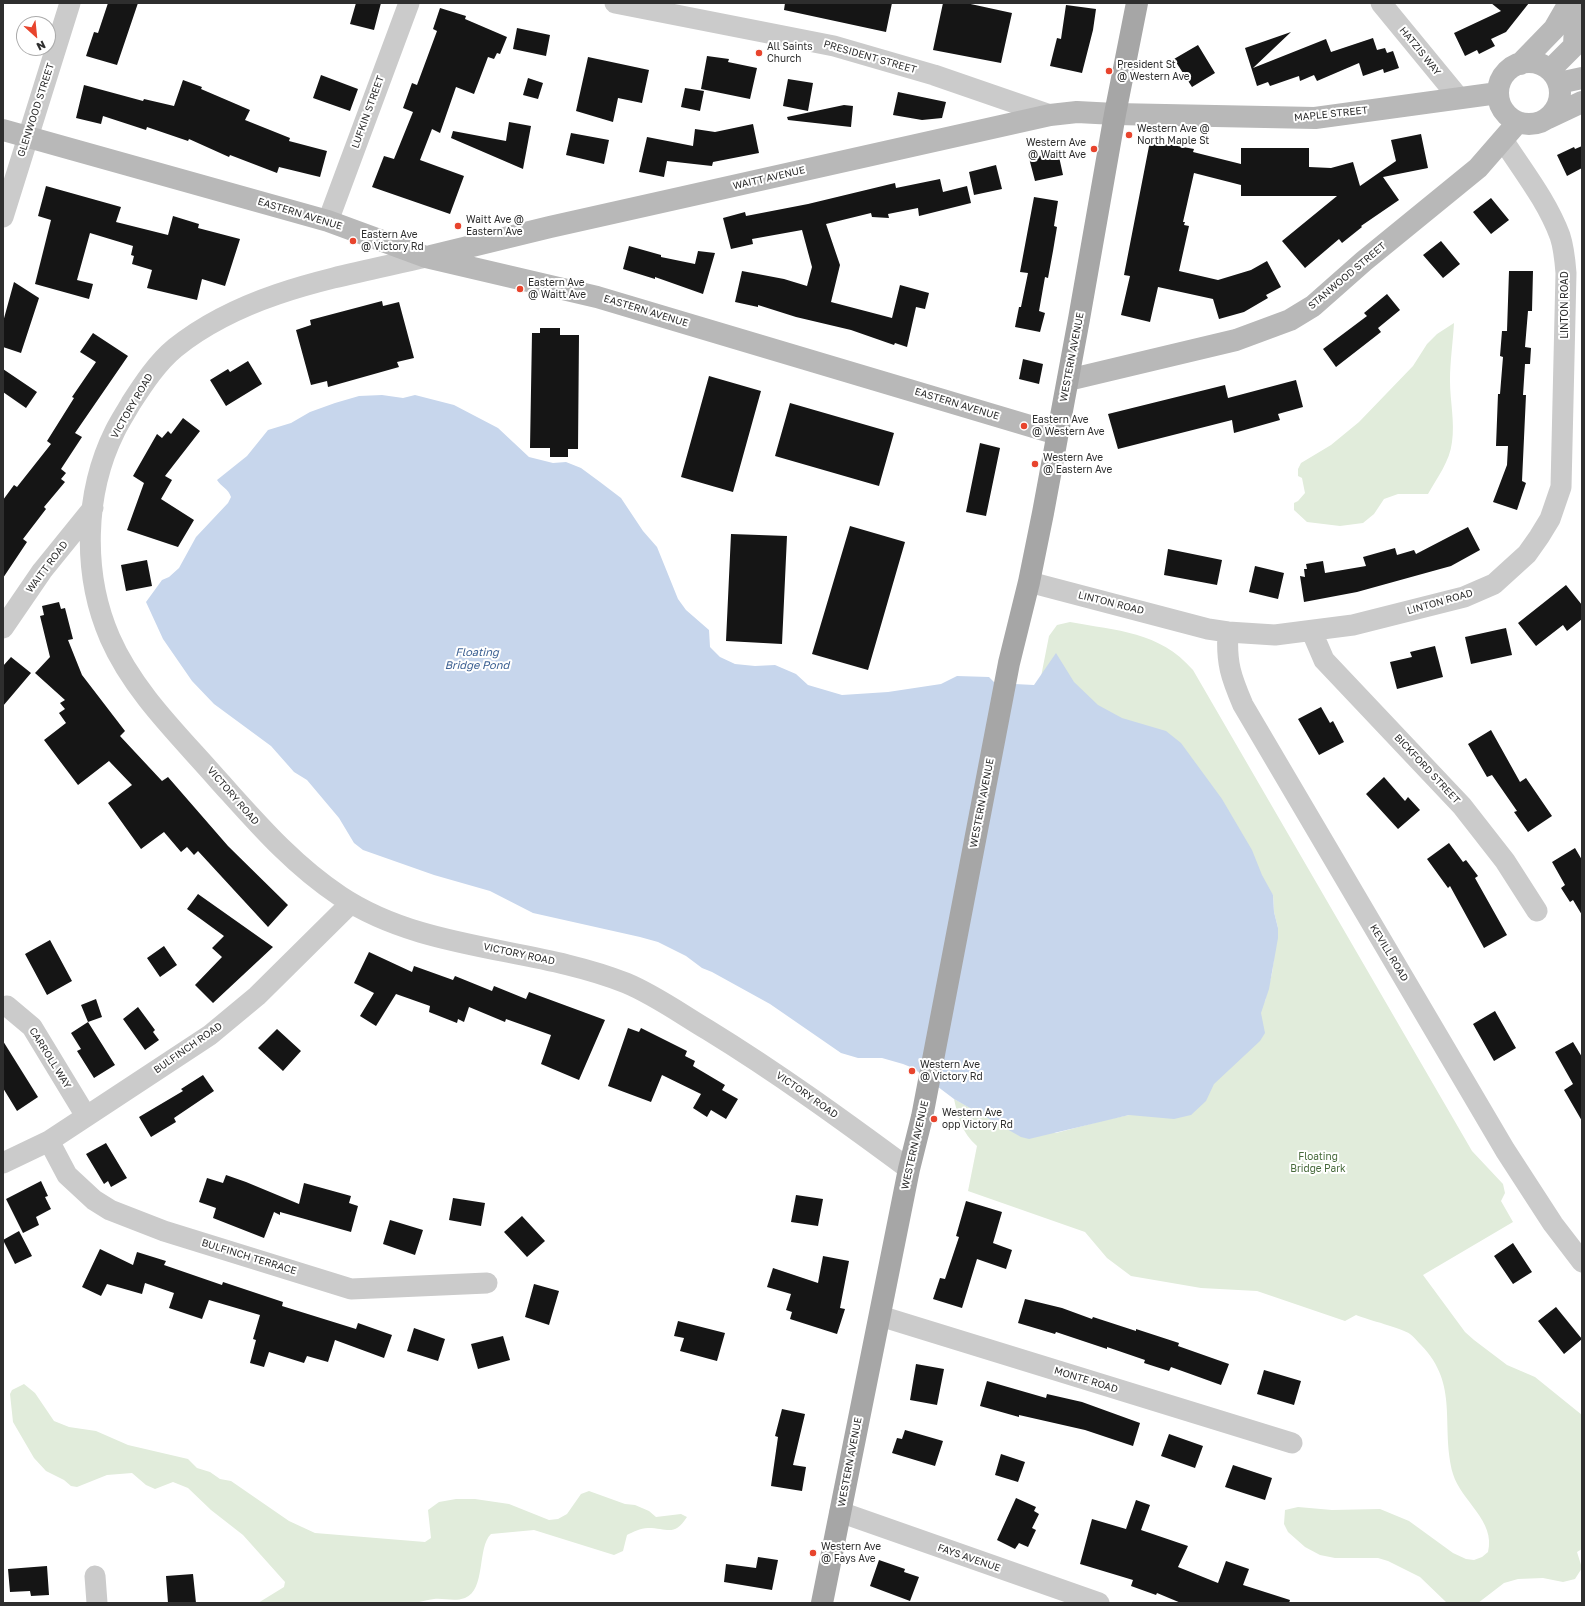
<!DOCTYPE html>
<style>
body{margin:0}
#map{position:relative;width:1585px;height:1606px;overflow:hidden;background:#fff;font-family:"Golos Text",sans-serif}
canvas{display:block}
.frame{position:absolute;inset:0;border:4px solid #2e2e2e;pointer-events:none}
.north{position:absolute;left:16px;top:16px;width:40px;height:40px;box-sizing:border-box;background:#fff;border:1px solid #ababab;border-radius:50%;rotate:153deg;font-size:11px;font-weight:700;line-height:16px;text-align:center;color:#2e2e2e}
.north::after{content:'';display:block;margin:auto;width:14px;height:18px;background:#e8442d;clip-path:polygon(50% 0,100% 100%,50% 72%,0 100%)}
</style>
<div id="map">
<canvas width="1585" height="1606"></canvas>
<div class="frame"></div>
<div class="north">N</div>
</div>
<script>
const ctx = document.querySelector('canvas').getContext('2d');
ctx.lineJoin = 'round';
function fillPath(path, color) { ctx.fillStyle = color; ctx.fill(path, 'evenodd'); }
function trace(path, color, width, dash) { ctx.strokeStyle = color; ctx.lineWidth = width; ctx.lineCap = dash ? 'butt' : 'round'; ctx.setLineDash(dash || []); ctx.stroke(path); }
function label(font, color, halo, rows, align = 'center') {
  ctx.font = font + ' "Golos Text",sans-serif'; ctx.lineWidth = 4; ctx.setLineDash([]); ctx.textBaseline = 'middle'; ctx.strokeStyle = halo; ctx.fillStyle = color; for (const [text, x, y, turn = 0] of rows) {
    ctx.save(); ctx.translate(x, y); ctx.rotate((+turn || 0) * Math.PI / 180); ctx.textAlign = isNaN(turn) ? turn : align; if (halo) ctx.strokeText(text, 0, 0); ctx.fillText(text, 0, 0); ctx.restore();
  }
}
fillPath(new Path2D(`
 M1454 323C1453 342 1450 361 1450 381 1450 401 1455 422 1452 442 1450 461 1437 478 1428 494H1398L1384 499 1374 514 1363 523 1340 526 1307 522 1294 510V503L1298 501 1305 493 1302 478 1298 476V469L1301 463 1331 445 1359 422 1413 366 1427 344 1437 334Z
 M1070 622C1117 631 1159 631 1193 670L1472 1151 1503 1184 1505 1193 1501 1201 1513 1222 1423 1275 1465 1332 1474 1340 1507 1365 1535 1377 1582 1415V1549L1577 1552 1582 1568 1575 1579 1563 1582 1543 1578 1518 1579 1504 1583 1478 1603H1447L1420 1577 1388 1561 1378 1558H1335L1320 1555 1305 1547 1288 1532 1284 1524 1285 1510 1298 1507 1332 1510 1380 1509 1409 1521 1453 1553 1466 1559 1474 1560 1482 1557 1488 1552C1496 1521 1461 1501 1453 1474 1440 1426 1460 1385 1421 1345 1418 1342 1414 1337 1410 1334 1402 1328 1368 1320 1356 1315L1345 1321 1257 1291 1201 1288 1131 1276 1107 1258 1085 1232 968 1191 977 1146C962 1133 958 1117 954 1099L998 1123 1056 1133 1105 1120 1129 1115H1141L1265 1001 1272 973 1278 928 1274 912 1273 895 1037 697 1049 636 1057 625Z
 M24 1384 35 1393 54 1421 69 1427 96 1431 128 1445 188 1459 197 1468 210 1472 220 1479 231 1481 289 1521 315 1533 425 1542 431 1538 428 1510 439 1502 456 1499H475L509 1504 549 1520 558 1519 567 1514 581 1494 589 1491 625 1504 635 1505 649 1511 656 1517 681 1514 687 1517C674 1537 668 1528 648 1528 640 1528 633 1532 627 1535L623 1551 614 1555 534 1530 491 1534C477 1547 486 1590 465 1598 454 1602 445 1598 434 1599 428 1600 421 1601 416 1603H258L284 1587 285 1582 243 1535 211 1510 188 1488 173 1482 155 1489 146 1485 132 1473 107 1475 77 1487 71 1486 64 1480 46 1471 34 1458 13 1422 10 1394 12 1390Z`), '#e1ecdb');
fillPath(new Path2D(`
 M382 395 403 398 415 395 454 405 498 428 529 457 553 463 566 462 581 468 600 482 621 498 643 531 657 547 678 599 686 610 709 630 710 647 720 657 735 664 755 666 775 665 796 674 808 685 842 695 888 692 941 684 957 676 989 677 995 683 1034 685 1056 653 1074 682 1098 705 1122 718 1166 731 1181 743 1222 799 1252 850 1262 875 1273 895 1274 912 1278 928V938L1269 989 1261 1013 1265 1033 1260 1041 1214 1084 1206 1101 1191 1115 1174 1119 1129 1115 1029 1139 1021 1137 954 1099 913 1068 903 1064 882 1058H858L841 1053 770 1004 712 972 702 968 686 956 658 942 640 937 533 913 490 891 434 875 363 850 354 843 339 818 307 780 294 772 271 746 214 704 192 681 163 639 146 602 162 580 169 577 179 568 196 537 228 503 231 497C228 488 221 487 217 480L247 456 268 430 291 423 310 412 335 403 359 396Z`), '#c7d6ec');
fillPath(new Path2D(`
 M108 3H138L117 65 86 56 94 32 98 33Z
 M356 3H381L374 30 350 24Z
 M785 3H892L886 32 784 10Z
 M943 3H966L1012 13 1001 63 933 50Z
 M1491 3H1529L1506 32 1491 39 1495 46 1479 54 1477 50 1465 56 1454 33 1501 11Z
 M1066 5 1096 9 1093 30 1082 73 1050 66 1057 38 1061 39Z
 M440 8 466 16 465 19 507 37 500 54 497 53 494 59 488 57 474 94 456 87 440 133 432 129 420 160 464 176 450 214 372 187 384 156 394 159 413 112 403 108 412 83 417 85 437 31 433 29Z
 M517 28 550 35 546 56 513 49Z
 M1291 32 1253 68 1326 39 1331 52 1373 38 1377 50 1385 48 1387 53 1393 51 1399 68 1384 73 1383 69 1363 76 1359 63 1317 81 1314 75 1300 81 1299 76 1270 86 1268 82 1257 86 1245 48Z
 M1198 45 1215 73 1192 87 1174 59Z
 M707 56 729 59 728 62 757 68 750 99 701 89Z
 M588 57 649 70 642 103 618 98 613 122 576 111Z
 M321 75 358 89 350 111 313 98Z
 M528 78 543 83 538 99 523 95Z
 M788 79 813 83 808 111 783 106Z
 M183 80 202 87 201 89 250 110 245 120 290 138 289 141 327 151 320 177 279 167 277 173 230 155 229 157 189 139 188 141 147 127 146 130 103 116 101 124 76 118 84 85 143 101 144 99 174 106Z
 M685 88 704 91 700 111 681 107Z
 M898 92 946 102 942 118 922 120 893 115Z
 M844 105 853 106 851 127 788 120 787 117Z
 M509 122 531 126 523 169 451 138 453 131 506 141Z
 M753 124 759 153 713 162 712 166 667 161 664 177 639 172 647 137 693 146 695 129 715 132Z
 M571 133 609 140 604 164 566 155Z
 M1421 134 1428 168 1383 177 1399 200 1361 226 1362 227 1342 243 1339 239 1305 268 1282 241 1337 196H1241V185L1194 173 1183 222H1185L1184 225 1189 226 1179 271 1218 280 1251 270 1267 261 1281 287 1266 295 1268 298 1244 312 1219 319 1213 299 1158 287 1150 322 1121 315 1130 276 1124 275 1150 141 1194 149 1193 152 1241 164V148H1309V167L1331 168 1353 162 1360 186 1396 161 1391 140Z
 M1582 146V168L1567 176 1557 155 1574 147 1575 149Z
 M1058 152 1063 175 1035 181 1029 158Z
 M996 165 1002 189 974 195 969 172Z
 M940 179 943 192 967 186 971 203 919 216 918 208 888 214 889 218 872 217 871 213 826 224 840 265 831 302 892 318 900 285 929 293 925 309 916 307 907 347 895 343 894 345 851 330 796 317 758 305V307L735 302 742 271 784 279 807 286 812 267 802 230 752 239 753 244 731 249 723 218 745 212 746 216 808 204 895 183 896 188Z
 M46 186 121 207 116 222 168 235 173 216 199 224 198 228 240 239 225 286 202 279 197 300 147 288 152 270 132 264 134 256 131 255 133 246 90 233 77 280 93 284 89 299 35 284 51 220 38 216Z
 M1034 197 1058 201 1054 226 1057 227 1053 251 1048 278 1045 277 1039 311 1045 313 1040 332 1015 327 1019 307H1021L1028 273 1020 272Z
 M1491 198 1509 220 1491 234 1473 212Z
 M1441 241 1460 264 1443 278 1423 255Z
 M629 246 661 255V257L695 264 698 251 715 253 703 294 655 277V279L623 269Z
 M1509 271H1533L1532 311H1528L1525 347 1531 348 1530 364H1525L1523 395H1526L1522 481 1526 483 1517 510 1493 502 1507 465 1508 446H1496L1498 394H1500L1503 357 1500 356 1502 331H1507Z
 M14 282 39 298 21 353 3 347V322Z
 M1387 294 1400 310 1378 328 1381 332 1336 367 1323 349 1367 316 1364 313Z
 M382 301 383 306 399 302 414 358 397 362 399 367 328 387 327 381 311 385 296 330 311 325 310 320Z
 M540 328H560V335H579L578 449H568V457H550V448H530L532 333H540Z
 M93 333 128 356 75 433 82 437 61 469 66 473 61 479 65 482 44 507 46 509 23 539 27 542 3 578V500L14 485 17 487 51 444 47 441 74 398 72 397 96 362 80 352Z
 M1023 359 1043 364 1039 384 1019 379Z
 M248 361 262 384 226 406 210 380 228 369 230 372Z
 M3 369 37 392 26 408 3 392Z
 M709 376 761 391 733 492 681 477Z
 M1296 380 1303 407 1278 414 1280 420 1234 433 1232 420 1118 449 1108 414 1225 385 1228 398Z
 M790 403 894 433 879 486 775 456Z
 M183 418 200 431 165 476 172 480 161 499 194 520 178 547 127 530 144 483 133 476 157 434 162 438 168 431 171 434Z
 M980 443 1000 448 986 516 966 512Z
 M850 526 905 542 868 670 812 654Z
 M1468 527 1480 550 1451 566 1357 592 1304 602 1300 576 1305 577 1304 569H1307L1306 564 1323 561 1325 573 1366 566 1363 557 1395 548 1397 555 1414 550 1416 554Z
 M731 534 787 536 782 644 726 641Z
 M1168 549 1222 560 1217 585 1164 575Z
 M147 560 152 586 126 591 121 565Z
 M1255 566 1284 573 1278 599 1249 592Z
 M1566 585 1582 605V619L1567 631 1563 625 1536 646 1518 623Z
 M59 602 61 609 65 608 73 639 68 640 82 675 125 731 120 736 162 781 168 777 228 846 288 905 268 927 198 851 194 855 187 847 181 852 164 832 141 849 108 803 132 785 109 761 78 785 44 740 66 723 59 713 65 709 60 703 65 700 35 673 50 657 40 616 44 615 42 606Z
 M1506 628 1512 655 1471 664 1465 637Z
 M1435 646 1443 677 1397 689 1390 662 1412 657 1410 652Z
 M11 657 31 673 3 706V666Z
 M1321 707 1330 723 1333 721 1344 742 1319 755 1298 719Z
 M1491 730 1520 782 1526 778 1552 816 1528 832 1514 812 1517 811 1492 775 1487 777 1468 744Z
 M1384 777 1405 801 1408 797 1420 810 1398 829 1366 794Z
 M1449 843 1463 862 1466 860 1478 876 1475 878 1507 935 1484 948 1450 886 1448 888 1427 859Z
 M1575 848 1582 860V915L1573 900 1570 902 1561 888 1565 885 1552 862Z
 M198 894 273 947 213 1003 195 985 222 957 212 948 224 936 187 909Z
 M50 940 72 981 47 995 25 954Z
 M164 946 177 965 160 977 147 958Z
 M369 952 412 972 414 966 453 980 455 976 492 991 494 986 526 999 529 992 605 1020 579 1080 541 1064 551 1035 506 1019 505 1022 469 1007 464 1022 458 1019 457 1023 429 1012 430 1006 396 994 376 1026 360 1016 374 993 354 983Z
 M96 999 102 1017 88 1022 81 1005Z
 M138 1007 155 1030 153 1032 159 1040 145 1050 123 1019Z
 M1495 1011 1516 1048 1494 1061 1473 1024Z
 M88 1022 115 1065 94 1078 77 1051 81 1049 71 1033Z
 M628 1028 639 1032 641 1028 687 1051 685 1056 695 1061 693 1066 725 1085 722 1090 738 1099 726 1119 711 1110 707 1117 693 1108 701 1094 662 1075 651 1102 608 1086Z
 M277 1029 301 1051 283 1071 258 1048Z
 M3 1041 38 1097 17 1111 3 1088Z
 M1573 1042 1582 1057V1121L1564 1090 1573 1084 1555 1052Z
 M203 1075 214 1091 174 1118 176 1122 151 1137 139 1117 183 1091 181 1089Z
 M106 1143 127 1178 111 1187 108 1181 104 1184 86 1154Z
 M226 1175 246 1182 299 1204 304 1183 351 1196 349 1203 358 1206 351 1232 280 1212V1215L274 1212 264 1238 213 1218 216 1208 199 1202 207 1178 223 1183Z
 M41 1181 48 1196 45 1197 51 1209 36 1217 39 1225 23 1233 6 1199Z
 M796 1195 823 1199 818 1226 791 1222Z
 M453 1198 485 1203 481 1226 449 1220Z
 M966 1201 1002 1212 993 1243 1012 1250 1006 1269 977 1259 962 1308 933 1299 940 1278 945 1279 959 1237 956 1236Z
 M522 1216 545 1241 527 1257 504 1232Z
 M390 1220 423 1230 415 1255 383 1244Z
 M19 1231 32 1256 15 1264 3 1240Z
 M1513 1243 1532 1272 1513 1284 1494 1256Z
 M100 1249 133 1265 137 1252 166 1261 164 1265 222 1285 223 1282 283 1302 282 1306 356 1329 358 1323 392 1335 384 1358 335 1340 328 1362 307 1356 304 1363 269 1352 264 1367 250 1363 256 1340 253 1339 260 1315 209 1300 202 1319 169 1308 174 1293 145 1283 142 1294 107 1284 101 1296 82 1287Z
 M823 1256 849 1261 840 1308 845 1309 837 1334 790 1319 792 1312 786 1310 791 1294 767 1287 773 1268 818 1283Z
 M534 1284 559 1291 549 1325 525 1317Z
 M1025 1299 1062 1308 1092 1319 1093 1317 1136 1331V1329L1179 1343 1178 1346 1229 1364 1221 1385 1171 1367 1169 1371 1144 1363 1145 1360 1107 1347V1349L1056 1332 1055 1334 1018 1323Z
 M1556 1307 1582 1339 1564 1354 1538 1321Z
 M678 1321 725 1333 717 1361 680 1351 684 1338 674 1336Z
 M414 1328 445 1339 438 1361 407 1351Z
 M503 1336 510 1360 478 1369 471 1344Z
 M916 1364 944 1369 937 1405 910 1400Z
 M1264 1370 1301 1381 1294 1405 1257 1394Z
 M987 1381 1046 1398 1047 1394 1082 1402 1140 1423 1133 1446 1085 1430 1019 1415V1417L980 1406Z
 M782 1409 805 1414 793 1465 806 1467 802 1491 771 1486 778 1437 775 1436Z
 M905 1430 943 1441 935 1466 892 1453 897 1438 902 1439Z
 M1169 1434 1203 1446 1195 1468 1161 1456Z
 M1001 1454 1025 1462 1018 1482 995 1475Z
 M1233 1465 1272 1478 1265 1500 1225 1487Z
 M1016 1498 1036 1507 1034 1511 1039 1514 1032 1528 1036 1530 1028 1547 1019 1543 1015 1549 997 1540Z
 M1136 1500 1150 1505 1141 1530 1188 1546 1178 1567 1218 1583 1226 1561 1249 1569 1243 1585 1290 1600 1289 1603H1181L1157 1593 1156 1595 1131 1586 1133 1580 1080 1564 1092 1519 1126 1529Z
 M758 1557 778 1560 772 1590 724 1582 726 1564 756 1568Z
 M879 1560 905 1569 904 1572 919 1577 910 1601 870 1586Z
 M47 1566 49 1595 31 1596 30 1591 10 1592 8 1569Z
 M193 1574 196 1603H168L166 1576Z`), '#151515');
trace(new Path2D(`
 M615 3 834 46 934 75 1050 115
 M1381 3 1459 98
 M3 217 70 3
 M328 221 409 3
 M426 257C340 277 246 291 175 348 157 363 144 383 131 403 126 412 120 421 115 431 84 493 82 574 110 638 134 693 181 737 220 782 257 823 293 865 340 896 424 952 533 946 626 983 655 995 681 1014 708 1030 778 1073 844 1121 909 1169
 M1029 582 1208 629 1228 632 1275 635 1353 625 1464 597 1494 584 1527 554 1539 537 1550 519 1561 487 1566 273C1565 260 1564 248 1560 236 1547 201 1523 171 1503 140
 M3 628 42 571 93 508
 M1228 632C1226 663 1231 677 1243 705L1505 1150 1553 1224 1582 1262
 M1312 632 1324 660 1462 806 1505 861 1537 911
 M7 1006 32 1027 86 1116
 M49 1141 67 1175 94 1200 110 1210 164 1231 351 1289 487 1283
 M3 1163 49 1141 210 1035 257 996 351 903
 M880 1316 1292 1443
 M840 1512 1099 1603
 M95 1576 97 1603`), '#cbcbcb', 21);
trace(new Path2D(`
 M1498 93a31 31 0 1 1 62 0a31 31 0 1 1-62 0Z
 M1520 64 1554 29 1569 3
 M1550 70 1574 46 1576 3
 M1559 83 1582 78
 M1548 118 1582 102
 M3 130 328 221 426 257 597 297 1057 434
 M431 256 550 227 1050 115 1077 112 1115 114 1315 118 1498 93
 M1068 380 1236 340 1290 320 1313 306 1364 261 1478 168 1518 122`), '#b8b8b8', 22);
trace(new Path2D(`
 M822 1603 909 1169 922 1117 1009 663 1029 582 1043 513 1079 319 1115 114 1137 3`), '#a6a6a6', 22);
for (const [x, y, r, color] of [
 [759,53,4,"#e8442d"],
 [1109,71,4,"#e8442d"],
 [1129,135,4,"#e8442d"],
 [1094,149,4,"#e8442d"],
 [458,226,4,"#e8442d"],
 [353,241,4,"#e8442d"],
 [520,289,4,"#e8442d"],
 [1024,426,4,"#e8442d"],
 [1035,464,4,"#e8442d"],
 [912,1071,4,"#e8442d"],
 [934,1119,4,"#e8442d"],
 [813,1553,4,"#e8442d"]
]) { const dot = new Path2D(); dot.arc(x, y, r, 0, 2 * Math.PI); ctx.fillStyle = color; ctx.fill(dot); trace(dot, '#fff', 1.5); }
label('10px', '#2e2e2e', '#fff', [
 ["All Saints",767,47],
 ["Church",767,59],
 ["President St",1117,65],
 ["@ Western Ave",1117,77],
 ["Western Ave @",1137,129],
 ["North Maple St",1137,141],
 ["Western Ave",1086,143,"right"],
 ["@ Waitt Ave",1086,155,"right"],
 ["Waitt Ave @",466,220],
 ["Eastern Ave",466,232],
 ["Eastern Ave",361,235],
 ["@ Victory Rd",361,247],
 ["Eastern Ave",528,283],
 ["@ Waitt Ave",528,295],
 ["Eastern Ave",1032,420],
 ["@ Western Ave",1032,432],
 ["Western Ave",1043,458],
 ["@ Eastern Ave",1043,470],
 ["Western Ave",920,1065],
 ["@ Victory Rd",920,1077],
 ["Western Ave",942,1113],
 ["opp Victory Rd",942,1125],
 ["Western Ave",821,1547],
 ["@ Fays Ave",821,1559]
], 'left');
label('10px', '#2e2e2e', '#fff', [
 ["HATZIS WAY",1420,51,51],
 ["PRESIDENT STREET",870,57,16],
 ["GLENWOOD STREET",36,110,-72],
 ["LUFKIN STREET",368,112,-70],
 ["MAPLE STREET",1331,114,-6],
 ["WAITT AVENUE",769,178,-13],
 ["EASTERN AVENUE",300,214,17],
 ["STANWOOD STREET",1347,276,-40],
 ["LINTON ROAD",1565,305,-90],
 ["EASTERN AVENUE",646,311,17],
 ["WESTERN AVENUE",1072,357,-79],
 ["EASTERN AVENUE",957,404,17],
 ["VICTORY ROAD",132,406,-60],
 ["WAITT ROAD",47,567,-53],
 ["LINTON ROAD",1440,602,-16],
 ["LINTON ROAD",1111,603,14],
 ["BICKFORD STREET",1427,769,47],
 ["VICTORY ROAD",233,796,49],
 ["WESTERN AVENUE",982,803,-79],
 ["KEVILL ROAD",1389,953,59],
 ["VICTORY ROAD",519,954,12],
 ["BULFINCH ROAD",188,1048,-35],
 ["CARROLL WAY",50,1058,58],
 ["VICTORY ROAD",807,1095,35],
 ["WESTERN AVENUE",915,1145,-77],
 ["BULFINCH TERRACE",249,1257,17],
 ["MONTE ROAD",1086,1380,17],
 ["WESTERN AVENUE",850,1462,-79],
 ["FAYS AVENUE",969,1558,19]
]);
label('10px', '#476a3b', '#fff', [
 ["Floating",1318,1157],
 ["Bridge Park",1318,1169]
]);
label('italic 11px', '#3b5f91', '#fff', [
 ["Floating",477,653],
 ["Bridge Pond",477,666]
]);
</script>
